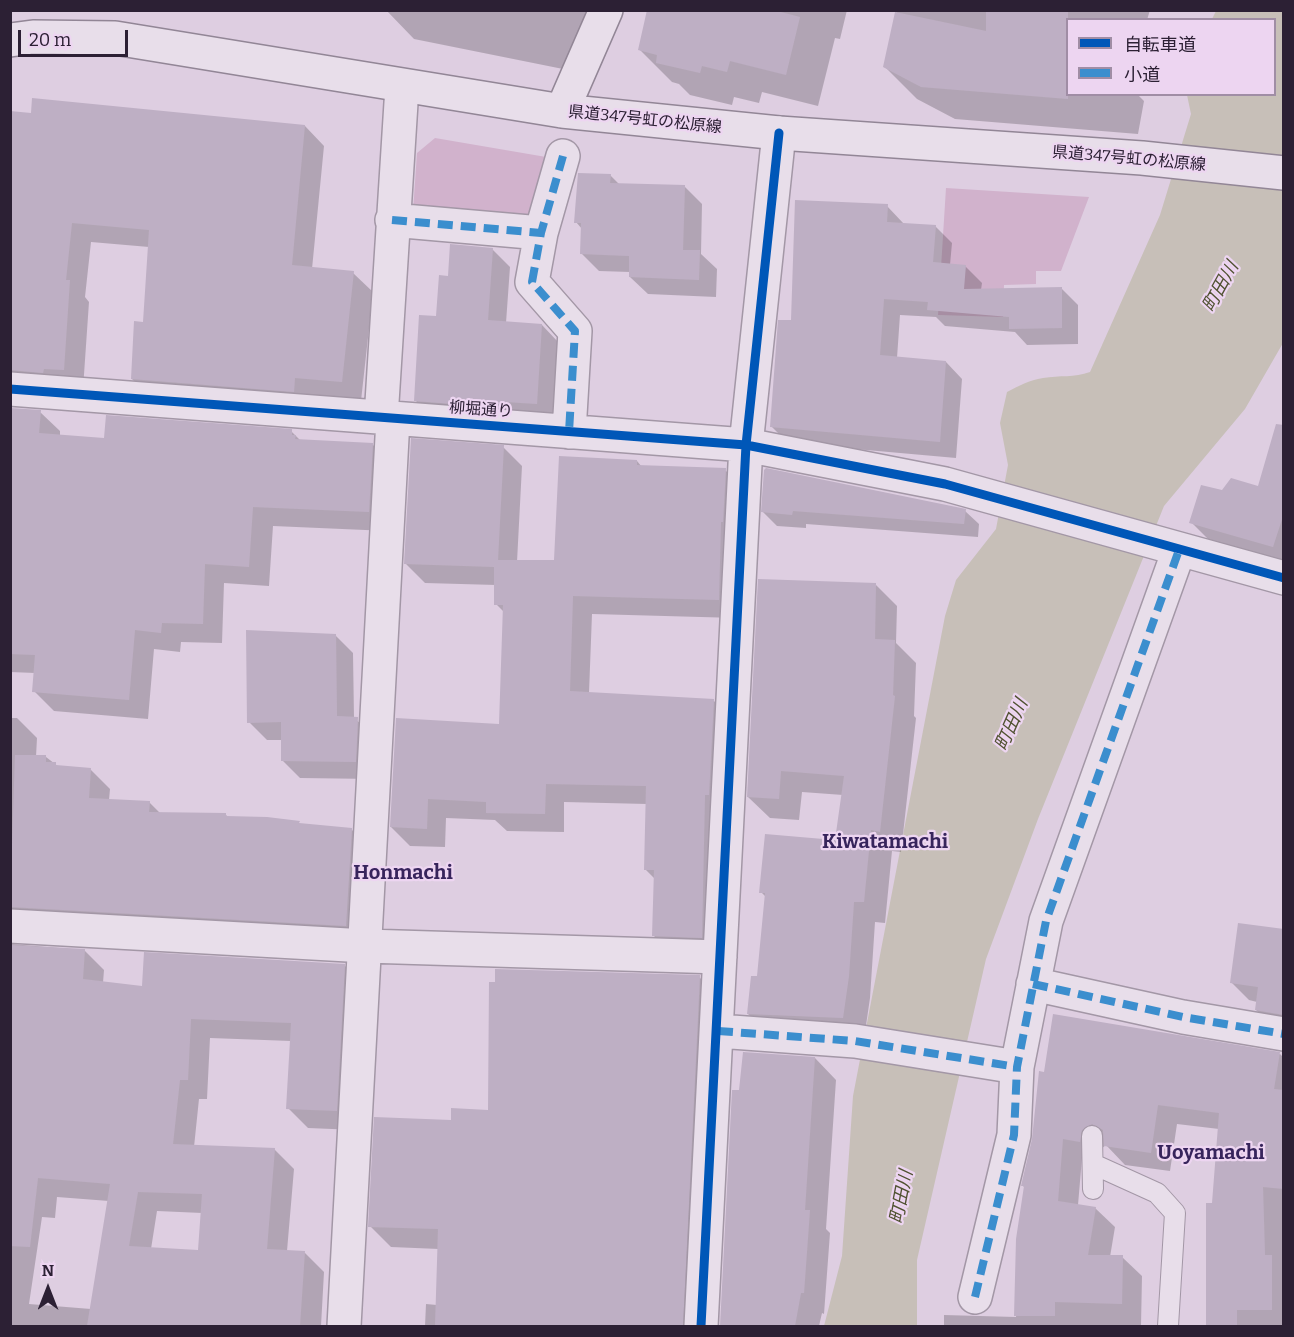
<!DOCTYPE html>
<meta charset="utf-8">
<style>
body{margin:0}
#map{position:relative;width:1294px;height:1337px;overflow:hidden;background:#decee1;font-family:Bitter,"Noto Sans JP",serif}
canvas{display:block}
.frame{position:absolute;inset:0;border:12px solid #2c2034;pointer-events:none}
.legend{position:absolute;left:1066px;top:18px;width:210px;height:78px;box-sizing:border-box;background:#edd5f1;border:2px solid #a08da5;margin:0;padding:8px 10px;list-style:none;font-size:18px;color:#2c2034}
.legend li{display:flex;align-items:center;gap:12px;height:30px}
.legend b{width:30px;border:2px solid #a08da5}
.north{position:absolute;left:18px;top:1259px;width:60px;height:60px;-webkit-text-stroke:4px #edd5f1;paint-order:stroke;rotate:0deg;font-size:16px;font-weight:700;line-height:24px;text-align:center;color:#2c2034}
.north::after{content:'';display:block;margin:auto;width:21px;height:27px;background:#2c2034;clip-path:polygon(50% 0,100% 100%,50% 72%,0 100%)}
.scale{position:absolute;left:18px;top:30px;width:110px;height:27px;box-sizing:border-box;border:3px solid #2c2034;border-top:0;padding-left:8px;font-size:18px;line-height:21px;white-space:nowrap;color:#2c2034;-webkit-text-stroke:4px #edd5f1;paint-order:stroke}
</style>
<div id="map">
<canvas width="1294" height="1337"></canvas>
<div class="frame"></div>
<ul class="legend">
<li><b style="height:8px;background:#0057b8"></b>自転車道</li>
<li><b style="height:8px;background:#3b8ece"></b>小道</li>
</ul>
<div class="north">N</div>
<div class="scale">20 m</div>
</div>
<script>
const ctx = document.querySelector('canvas').getContext('2d');
ctx.lineJoin = 'round';
function fillPath(path, color) { ctx.fillStyle = color; ctx.fill(path, 'evenodd'); }
function trace(path, color, width, dash) { ctx.strokeStyle = color; ctx.lineWidth = width; ctx.lineCap = dash ? 'butt' : 'round'; ctx.setLineDash(dash || []); ctx.stroke(path); }
function label(font, color, halo, rows, align = 'center') {
  ctx.font = font + ' Bitter,"Noto Sans JP",serif'; ctx.lineWidth = 4.5; ctx.setLineDash([]); ctx.textBaseline = 'middle'; ctx.strokeStyle = halo; ctx.fillStyle = color; for (const [text, x, y, turn = 0] of rows) {
    ctx.save(); ctx.translate(x, y); ctx.rotate((+turn || 0) * Math.PI / 180); ctx.textAlign = isNaN(turn) ? turn : align; if (halo) ctx.strokeText(text, 0, 0); ctx.fillText(text, 0, 0); ctx.restore();
  }
}
fillPath(new Path2D(`
 M435 138 552 158 534 221 413 212 417 153Z
 M946 188 1089 197 1061 271H1036V284L1004 285 1003 317 938 315Z`), '#d1b2cc');
fillPath(new Path2D(`
 M1216 11H1283V343L1245 409 1164 506 1038 819 986 959 917 1260V1326H824L842 1256 853 1096 945 616 956 580 996 529 1008 465 1000 423 1007 392C1019 386 1029 380 1043 378 1060 375 1074 378 1090 372L1160 215 1191 114 1187 95 1274 94V20L1212 19Z`), '#c7bfb8');
fillPath(new Path2D(`
 M386 10H589L568 70 414 39Z
 M649 10H847L840 39 835 38 818 106 762 92 759 103 734 97 732 105 690 95 679 84 672 82 640 50Z
 M897 10H1150L1147 20H1068V94H1137L1144 101 1138 134 955 119 917 99 885 67Z
 M10 113 305 126 324 146 312 269 353 273 373 292 361 401 152 399 132 379 145 324 149 247 91 242 85 297 89 302 83 389 14 399 10 408Z
 M610 175 619 184 685 187 702 204 701 254 717 269 716 297 648 294 630 277V272L599 271 582 254V229L576 222Z
 M887 206 904 224 935 226 952 243 950 265 965 266 982 283 981 290 1062 289 1078 305V344L1027 345 1015 332 945 326 936 317 900 315 897 358 946 362 962 379 956 458 788 443 771 426 793 321Z
 M492 249 510 267 506 323 542 325 559 343 554 421 433 418 415 400 449 277Z
 M10 409 40 412 60 431V436L105 439 291 431 301 441 372 444 392 464 388 531 273 526 269 586 224 583 222 643 181 642 180 652 154 649 148 719 54 711 34 691 35 673 10 672Z
 M503 447 522 466 517 562H555L637 461 642 467 725 470 744 489 737 618 592 614 589 693 714 701 733 720 721 956 673 955 654 936 655 879 645 869 647 804 564 802V832L507 831 495 820 446 818 445 847 410 846 391 827 500 726 504 612 496 604V585L425 583 405 563Z
 M1284 463V563L1211 542 1191 522 1222 491 1259 487Z
 M765 470 965 511 979 524 978 537 806 524V528L777 526 763 512Z
 M876 585 897 606 896 643 916 663 914 716 916 718 901 852 892 851 885 923 875 922 870 998 864 1039 769 1035 748 1014 759 977 766 897 761 892 836 842 843 795 802 792 799 820 770 818 748 797Z
 M335 635 353 653 354 718 375 736 373 779 300 778 282 760V740H267L249 722Z
 M10 718H17L37 738 36 757H46L59 767 90 769 110 789 109 800 149 802 160 813 226 815 228 817 351 829 371 849 365 945 13 936 11 944 84 950 104 970 103 983 144 988 344 965 364 985 356 1130 308 1128 288 1108 291 1041 210 1038 207 1099H199L194 1147 274 1149 294 1169 287 1251 305 1253 324 1272 321 1326H10ZM57 1197 109 1201 91 1309 29 1304 42 1217 55 1218ZM157 1211 202 1213 200 1252 151 1249Z
 M1284 931V1029L1274 1027 1256 1010 1257 1002 1249 1000 1231 982Z
 M699 977 721 998 704 1326H425L426 1304 437 1305 439 1249 391 1247 370 1226 452 1121 489 1111Z
 M1280 1054 1284 1058V1326H1207L1208 1204H1213L1219 1129 1177 1124 1170 1171 1125 1165 1106 1145 1100 1150 1099 1161 1082 1158 1078 1205 1095 1208 1115 1227 1110 1257H1122L1142 1276 1141 1326H944V1315L1016 1317 1017 1239 1025 1188 1023 1186 1034 1139Z
 M815 1058 836 1080 826 1229 830 1233 824 1314 822 1313 819 1326H721L733 1091 740 1092Z`), '#0003');
fillPath(new Path2D(`
 M647 10H773L800 17 786 75 730 61 727 72 702 66 700 73 656 63 657 55 638 50Z
 M986 10H1068V99L921 87 883 67 895 12 986 31Z
 M32 98 305 125 292 265 354 271 342 382 295 378 294 392 131 379 134 321 143 322 149 230 72 223 66 280H70L64 370 44 369 43 373 10 370V111L31 113Z
 M578 173 611 174 610 183 685 185 683 250H700L699 280 629 277V256L580 254 581 223H574Z
 M795 200 888 204 887 222 936 225 933 262 966 265 964 289 1062 287V328L1009 329V317L927 310 928 302 884 299 880 355 946 361 940 442 770 427 778 320H791Z
 M450 244 493 248 488 320 542 324 537 404 506 402V408L414 401 419 315 436 316 439 275 448 276Z
 M10 408 41 410 39 433 104 438 106 415 292 429V435H296L295 439 373 443 369 512 253 507 249 567 205 564 203 624 162 623 161 633 135 630 129 700 32 692 35 655 10 654Z
 M1276 424 1284 425V513L1273 547 1189 523 1201 485 1222 490 1231 478 1258 486Z
 M411 438 504 445 498 560H554L559 456 637 460V465L726 468 723 522H721L719 600 573 596 570 691 714 699 709 795H705L702 938 652 936 654 870H644L646 786 546 784 545 814 486 813V802L428 799 427 829 390 827 396 718 499 724 503 605H494V567L404 564Z
 M766 468 966 509 964 524 793 511 792 515 761 512 764 470Z
 M758 579 876 583 875 639 895 640 893 695 895 696 880 832 871 830 864 902H854L849 976 843 1018 747 1014 751 976H757L765 893H759L765 834 835 840 844 776 781 771 779 799 747 797Z
 M246 630 336 634 337 716 358 717 356 762 281 761V722L247 723Z
 M15 755H46V762H56V765L91 768 89 798 150 801 149 812 226 813V816L267 817 300 821 299 823 352 828 346 926 10 907Z
 M1238 923 1284 929V1015L1255 1010 1258 987 1230 983Z
 M10 945 85 949 83 979 142 986 144 952 345 964 337 1111 286 1109 291 1023 191 1019 188 1080H180L173 1144 275 1148 267 1249 305 1251 300 1326H87L110 1184 38 1178 30 1247 10 1246ZM138 1192 202 1194 198 1250 129 1246Z
 M495 969 700 975 683 1326H435L438 1229 368 1227 374 1117 451 1120V1108L488 1110 489 982H495Z
 M1053 1014 1280 1052 1274 1089 1284 1090V1189L1263 1187 1265 1255H1272V1310H1237V1326H1206V1203H1212L1219 1113 1158 1105 1151 1153 1104 1146 1103 1130 1092 1124 1082 1130 1080 1142 1063 1139 1058 1201 1096 1207 1088 1255H1123L1122 1304 1055 1302V1316H1014L1016 1239 1024 1186H1021L1032 1139 1039 1071 1044 1072Z
 M743 1052 815 1057 805 1210H810L808 1238 804 1293H801L795 1326H720L732 1090H739Z`), '#beafc4');
const lane = new Path2D(`
 M1092 1136 1093 1189
 M1093 1164 1157 1193 1175 1213 1168 1326`);
const street = new Path2D(`
 M563 156 541 233 532 282 575 331 569 432
 M392 220 541 233
 M10 389 746 445 945 484 1284 578
 M381 418 402 87
 M10 926 366 946 720 957
 M1033 984 1183 1017 1284 1034
 M718 1031 855 1041 1017 1067
 M975 1297 1014 1135 1017 1067 1046 921 1179 550
 M344 1326 393 419
 M701 1326 746 445 779 133`);
const secondary = new Path2D(`
 M10 40 33 37 115 38 562 111 779 133 1142 158 1284 173
 M562 111 606 10`);
trace(lane, '#a397a6', 22);
trace(street, '#a397a6', 36);
trace(secondary, '#928696', 36);
trace(lane, '#e8deea', 20);
trace(street, '#e8deea', 33);
trace(secondary, '#e8deea', 33);
trace(new Path2D(`
 M563 156 541 233 532 282 575 331 569 432
 M392 220 541 233
 M1033 984 1183 1017 1284 1034
 M718 1031 855 1041 1017 1067
 M975 1297 1014 1135 1017 1067 1046 921 1179 550`), '#3b8ece', 8, [15, 8]);
trace(new Path2D(`
 M10 389 746 445 945 484 1284 578
 M701 1326 746 445 779 133`), '#0057b8', 9);
label('16px', '#2c2034', '#edd5f1', [
 ["県道347号虹の松原線",645,120,6],
 ["県道347号虹の松原線",1129,159,5],
 ["柳堀通り",481,410,4]
]);
label('italic 18px', '#505231', '#edd5f1', [
 ["町田川",1221,287,-61],
 ["町田川",1012,725,-66],
 ["町田川",902,1197,-79]
]);
label('bold 20px', '#37245c', '#edd5f1', [
 ["Kiwatamachi",885,842],
 ["Honmachi",403,873],
 ["Uoyamachi",1211,1153]
]);
</script>
